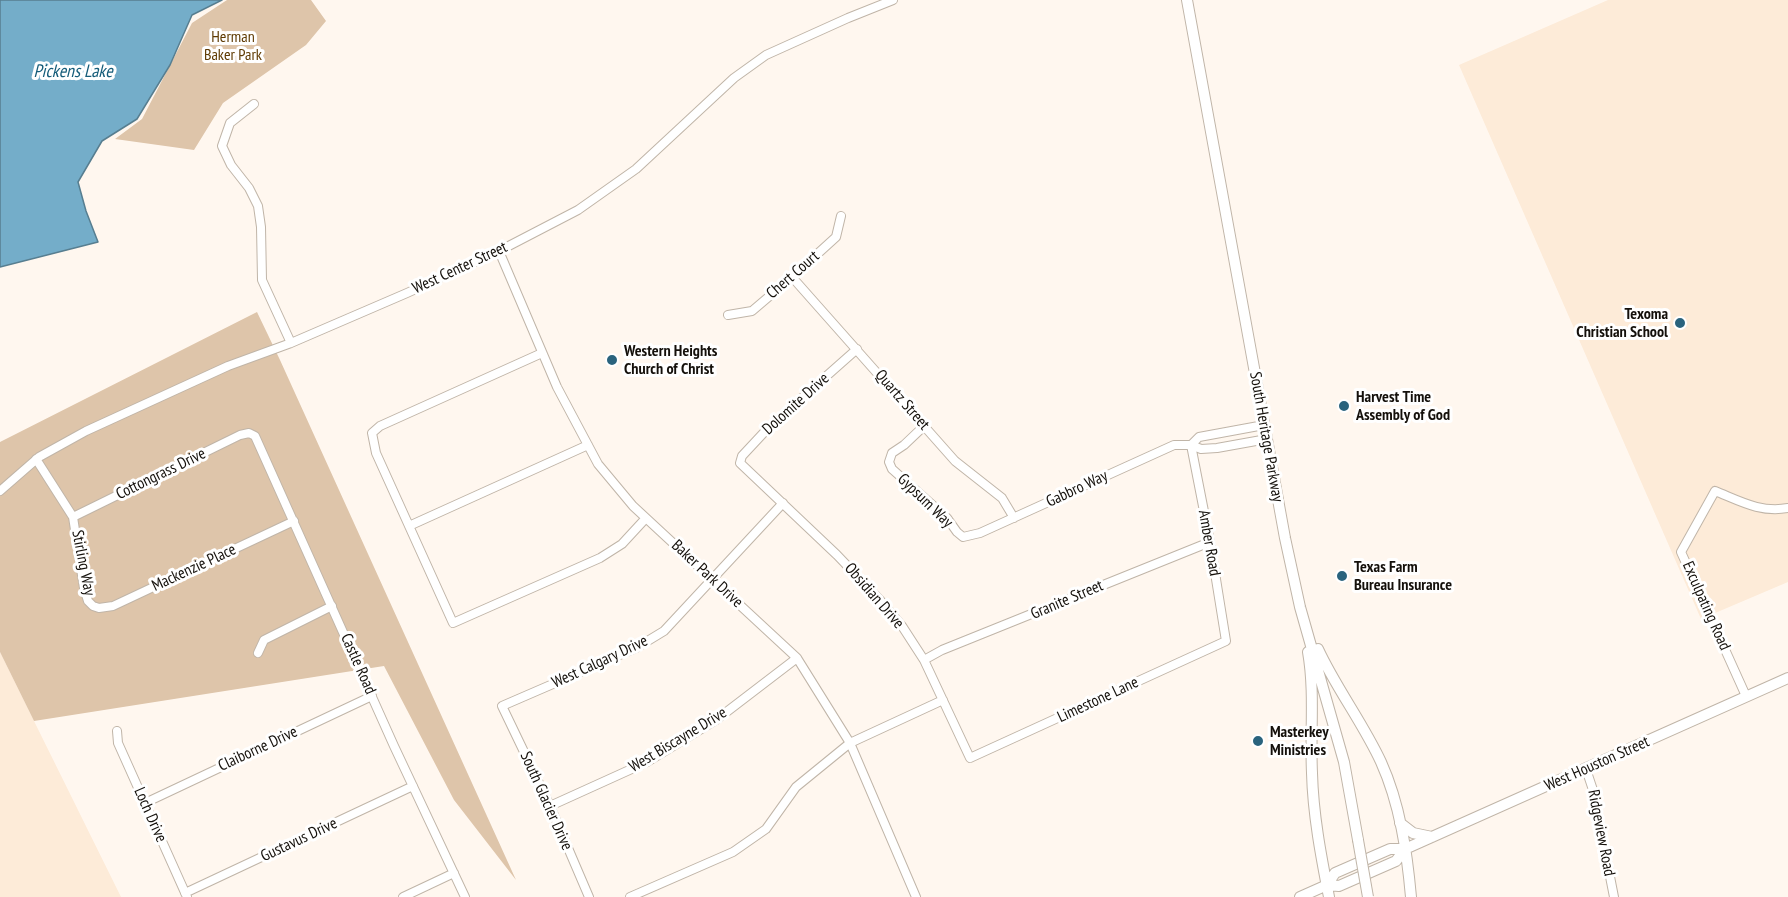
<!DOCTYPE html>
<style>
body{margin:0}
canvas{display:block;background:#fff7ef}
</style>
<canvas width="1788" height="897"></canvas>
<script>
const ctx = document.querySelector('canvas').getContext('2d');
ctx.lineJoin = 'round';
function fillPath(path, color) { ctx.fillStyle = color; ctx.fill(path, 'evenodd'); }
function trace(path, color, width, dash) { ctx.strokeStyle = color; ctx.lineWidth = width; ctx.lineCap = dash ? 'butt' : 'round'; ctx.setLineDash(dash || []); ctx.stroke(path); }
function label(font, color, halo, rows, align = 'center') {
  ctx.font = font + ' "PT Sans Narrow",sans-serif'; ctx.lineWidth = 6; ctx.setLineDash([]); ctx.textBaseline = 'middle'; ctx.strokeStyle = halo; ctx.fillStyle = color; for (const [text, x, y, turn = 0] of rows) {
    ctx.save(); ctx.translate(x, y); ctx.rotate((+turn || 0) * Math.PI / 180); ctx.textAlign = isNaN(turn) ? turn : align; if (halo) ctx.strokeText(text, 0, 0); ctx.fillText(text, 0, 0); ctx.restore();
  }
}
fillPath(new Path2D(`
 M1608 0H1788V582L1701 619 1459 65Z
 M0 652 34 721 121 897H0Z`), '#fdebd8');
fillPath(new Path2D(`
 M227 0H311L326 21 306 45 223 103 194 150 115 139 142 119 192 23Z
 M257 312 280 360 516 880 454 800 384 666 34 721 0 652V442Z`), '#dec5aa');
const water = new Path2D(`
 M0 0H222L192 15 170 65 137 119 102 141 78 182 86 211 98 242 0 267Z`);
fillPath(water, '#74adc9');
trace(water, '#577e90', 1.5);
const minor = new Path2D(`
 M254 104 230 123 222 146 231 165 249 188 258 206 261 227 262 280 291 343
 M499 251 557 387 598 464 633 506 797 658 850 743 916 897
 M792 277 955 461 1002 498 1014 518
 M728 315 752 311 792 277 836 237 841 216
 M857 349 770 426 742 456 740 463 837 555 880 600 902 626 924 660 970 758 1226 641 1210 542 1191 445
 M542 353 380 426 372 433 376 453 453 623 600 558 622 544 646 518
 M924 426 904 445 892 453 889 462 892 469 947 518 957 532 963 537 980 533 1174 445H1191L1201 449 1217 448 1267 439
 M1191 445 1199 437 1264 425
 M36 459 73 517 84 588 88 601 93 606 99 608 113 606 294 521
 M0 491 39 457 86 431 228 366 291 343 407 293 499 251 578 210 636 169 734 78 766 55 848 18 893 0
 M73 517 240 435 249 433 255 436 394 746 465 897
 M409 526 588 445
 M258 653 264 640 332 606
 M924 660 942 650 1210 542
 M1746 696 1681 552 1715 491C1740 501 1760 513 1788 508
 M117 731 118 743 187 897
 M1586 769 1593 790 1614 897
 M145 803 372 696
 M550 806 647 762 716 720 797 658
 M185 893 413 786
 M403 897 454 873
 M589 897 550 806 502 706 636 648 664 631 783 503
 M630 897 733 852 766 829 796 787 850 743 943 700`);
const major = new Path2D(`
 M1187 0 1285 538 1300 607 1344 762 1358 840
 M1318 649C1336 688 1363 723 1381 762 1400 804 1407 852 1411 897
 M1308 652C1315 692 1310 733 1312 773 1313 814 1321 856 1329 897
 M1400 823 1413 833 1432 837
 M1327 885 1339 886 1396 861 1405 849
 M1300 897 1327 885 1335 873 1390 849H1405L1788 678`);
trace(minor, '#c0b5a8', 10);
trace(major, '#c0b5a8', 12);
trace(minor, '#fff', 8);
trace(major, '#fff', 10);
const majorBridge = new Path2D(`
 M1358 840 1368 897`);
trace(majorBridge, '#c0b5a8', 12, []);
trace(majorBridge, '#fff', 10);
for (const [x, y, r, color] of [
 [1680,323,6,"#2a637d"],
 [612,360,6,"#2a637d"],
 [1344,406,6,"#2a637d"],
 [1342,576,6,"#2a637d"],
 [1258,741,6,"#2a637d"]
]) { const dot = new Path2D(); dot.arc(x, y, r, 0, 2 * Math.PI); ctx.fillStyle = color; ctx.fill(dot); trace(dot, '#fff', 2); }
label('16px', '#5f3b03', '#fff', [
 ["Herman",233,37],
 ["Baker Park",233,55]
]);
label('16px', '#14100b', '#fff', [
 ["West Center Street",460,268,-25],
 ["Chert Court",793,275,-41],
 ["Quartz Street",902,400,49],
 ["Dolomite Drive",796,404,-42],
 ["South Heritage Parkway",1266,437,80],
 ["Cottongrass Drive",161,474,-26],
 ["Gabbro Way",1077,489,-25],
 ["Gypsum Way",925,501,44],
 ["Amber Road",1209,543,80],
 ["Stirling Way",83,563,79],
 ["Mackenzie Place",194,568,-25],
 ["Baker Park Drive",707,574,43],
 ["Obsidian Drive",874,596,49],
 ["Granite Street",1067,600,-23],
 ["Exculpating Road",1706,606,66],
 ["West Calgary Drive",600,662,-25],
 ["Castle Road",358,664,66],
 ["Limestone Lane",1098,700,-25],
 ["West Biscayne Drive",678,740,-31],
 ["Claiborne Drive",258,749,-25],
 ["West Houston Street",1597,764,-24],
 ["South Glacier Drive",546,801,66],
 ["Loch Drive",150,815,66],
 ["Ridgeview Road",1601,833,79],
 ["Gustavus Drive",299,840,-25]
]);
label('bold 16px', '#14100b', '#fff', [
 ["Texoma",1668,314,"right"],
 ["Christian School",1668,332,"right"],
 ["Western Heights",624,351],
 ["Church of Christ",624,369],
 ["Harvest Time",1356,397],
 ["Assembly of God",1356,415],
 ["Texas Farm",1354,567],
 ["Bureau Insurance",1354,585],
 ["Masterkey",1270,732],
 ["Ministries",1270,750]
], 'left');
label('italic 18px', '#165d7a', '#fff', [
 ["Pickens Lake",73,72]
]);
</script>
